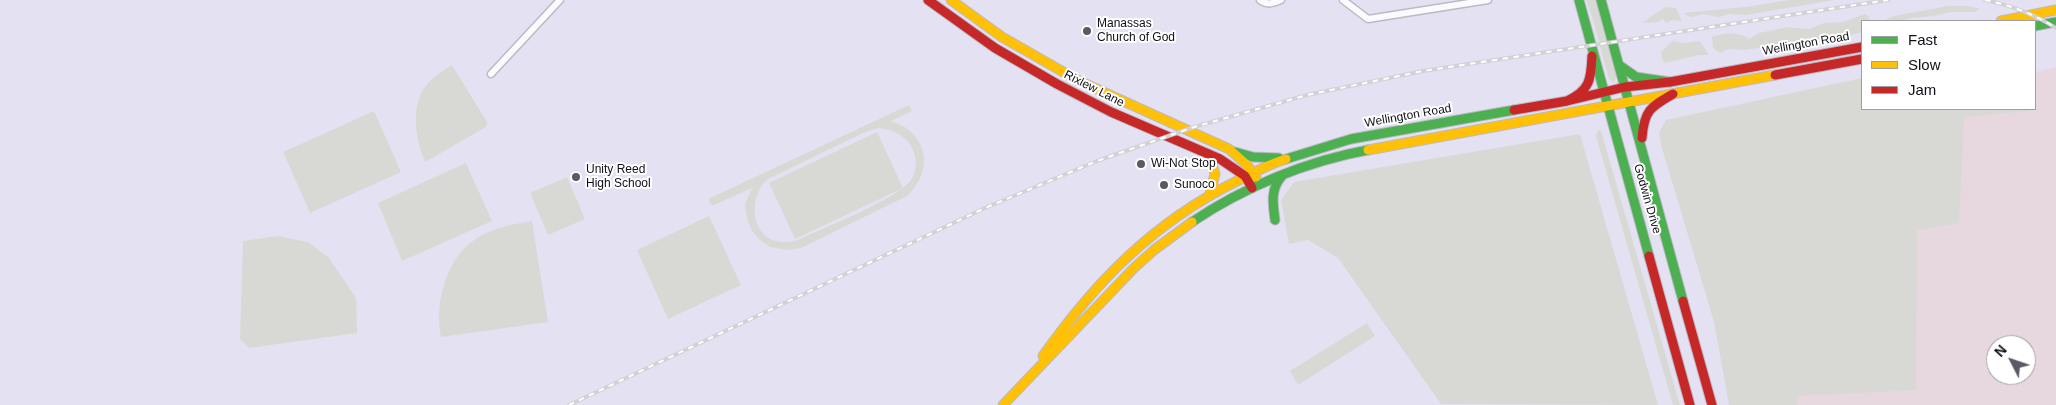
<!DOCTYPE html>
<style>
body{margin:0}
#map{position:relative;width:2056px;height:405px;overflow:hidden;background:#e4e2f2;font-family:Arial,sans-serif}
canvas{display:block}
.legend{position:absolute;left:1861px;top:20px;width:175px;height:90px;box-sizing:border-box;background:#fff;border:1px solid #9f9fa3;margin:0;padding:6px 9px;list-style:none;font-size:15px;color:#100f18}
.legend li{display:flex;align-items:center;gap:10px;height:25px}
.legend b{width:25px;border:1px solid #9f9fa3}
.north{position:absolute;left:1986px;top:335px;width:50px;height:50px;box-sizing:border-box;background:#fff;border:1px solid #9f9fa3;border-radius:50%;rotate:311deg;font-size:14px;font-weight:700;line-height:20px;text-align:center;color:#100f18}
.north::after{content:'';display:block;margin:auto;width:18px;height:22px;background:#5a5964;clip-path:polygon(50% 0,100% 100%,50% 72%,0 100%)}
</style>
<div id="map">
<canvas width="2056" height="405"></canvas>
<ul class="legend">
<li><b style="height:6px;background:#4caf50"></b>Fast</li>
<li><b style="height:6px;background:#ffc107"></b>Slow</li>
<li><b style="height:6px;background:#c62828"></b>Jam</li>
</ul>
<div class="north">N</div>
</div>
<script>
const ctx = document.querySelector('canvas').getContext('2d');
ctx.lineJoin = 'round';
function fillPath(path, color) { ctx.fillStyle = color; ctx.fill(path, 'evenodd'); }
function trace(path, color, width, dash) { ctx.strokeStyle = color; ctx.lineWidth = width; ctx.lineCap = dash ? 'butt' : 'round'; ctx.setLineDash(dash || []); ctx.stroke(path); }
function label(font, color, halo, rows, align = 'center') {
  ctx.font = font + ' Arial,sans-serif'; ctx.lineWidth = 4; ctx.setLineDash([]); ctx.textBaseline = 'middle'; ctx.strokeStyle = halo; ctx.fillStyle = color; for (const [text, x, y, turn = 0] of rows) {
    ctx.save(); ctx.translate(x, y); ctx.rotate((+turn || 0) * Math.PI / 180); ctx.textAlign = isNaN(turn) ? turn : align; if (halo) ctx.strokeText(text, 0, 0); ctx.fillText(text, 0, 0); ctx.restore();
  }
}
fillPath(new Path2D(`
 M2056 67V405H1797L1796 396 1895 109H2035V72ZM1996 345H2026V375H1996Z`), '#e7d7de');
fillPath(new Path2D(`
 M1586 0H1597L1617 75 1614 83 1609 79 1593 20Z
 M1789 0H1834L1746 15 1729 14 1719 17 1703 14 1692 17 1687 16 1684 13 1753 6Z
 M1948 6H1968L1980 9 1975 12H1950L1934 16 1910 18 1902 21H1883L1894 16Z
 M1665 7 1676 8 1682 21 1672 20 1666 23 1663 19 1658 22 1642 23Z
 M1865 14 1868 16 1870 20 1862 21V32L1844 37 1743 50 1729 49 1720 53 1713 48 1712 37C1723 33 1739 31 1749 39L1759 33 1788 27 1809 29 1824 23 1843 22Z
 M1672 41 1685 43 1700 41 1709 55H1699L1665 63 1662 59 1661 52Z
 M452 65 487 122 486 127 425 162C415 137 409 103 429 82 436 75 444 70 452 65Z
 M1862 78V109H2025L2027 111 1964 117 1959 223 1917 230 1916 390 1797 396V405H1729L1714 322 1661 145 1659 133 1666 120Z
 M909 105 912 111 891 121C898 124 907 127 912 133 932 153 925 179 907 196L801 248 788 250 770 247 760 240 752 231 747 219 745 204 752 188 712 206 708 199ZM879 128C894 130 907 136 913 150 917 159 917 171 911 180 899 198 826 227 802 238 798 240 792 242 787 242 752 244 745 200 768 179L865 132Z
 M374 111 401 172 310 213 283 152Z
 M1598 130 1601 131 1680 405H1673L1596 136Z
 M877 132 903 188 795 239 769 183Z
 M1580 134 1658 405 1441 404 1338 258 1308 240 1289 244 1281 200 1294 182Z
 M466 163 492 221 402 261 378 203Z
 M567 177 585 219 548 235 530 193Z
 M709 216 741 285 668 319 637 250Z
 M532 221 548 322 441 337C434 304 446 257 477 238 493 228 513 224 532 221Z
 M278 236 308 242 329 258 356 298 357 333 249 348 240 339 243 241Z
 M1367 323 1375 336 1298 385 1290 371Z`), '#d8d9d4');
const street = new Path2D(`
 M1260 0C1268 6 1273 3 1281 0
 M1343 0 1368 19 1488 0
 M491 74 560 0`);
const fast = new Path2D(`
 M1579 0 1649 256
 M1601 0 1683 301
 M2035 26 2056 22
 M1619 65 1636 77 1670 82
 M1235 152 1253 157 1279 158
 M1286 159 1351 139 1514 110
 M1275 220C1273 204 1270 189 1282 176
 M1192 222C1244 187 1307 161 1368 150`);
const slow = new Path2D(`
 M951 0 1002 37 1079 81 1229 149 1247 165 1256 177
 M2001 21 2056 10
 M1368 150 1775 75
 M1209 154 1215 174 1210 194
 M1043 356C1096 281 1154 222 1237 181 1253 173 1269 164 1286 159
 M1003 405 1134 268 1154 250 1192 222`);
const jam = new Path2D(`
 M928 0 995 48 1057 84 1111 112 1220 159 1245 176 1252 188
 M1775 75 1862 59
 M1567 101C1590 90 1591 80 1592 56
 M1514 110 1567 101 1625 87 1670 82 1862 47
 M1642 138C1644 111 1650 107 1673 94
 M1649 256 1690 405
 M1683 301 1712 405`);
trace(street, '#bbb9c5', 9);
trace(fast, '#bbb9c5', 11);
trace(slow, '#bbb9c5', 11);
trace(jam, '#bbb9c5', 11);
trace(street, '#fbfbfd', 6);
trace(fast, '#4caf50', 9);
trace(slow, '#ffc107', 9);
trace(jam, '#c62828', 9);
const rail = new Path2D(`
 M1985 0C2010 5 2034 14 2056 28
 M569 405 985 208 1097 161 1194 127 1307 95 1423 71 1888 0`);
trace(rail, '#d2d1d6', 4);
trace(rail, '#fff', 2, [5.5]);
for (const [x, y, r, color] of [
 [1087,31,5,"#5a5964"],
 [1141,164,5,"#5a5964"],
 [576,177,5,"#5a5964"],
 [1164,185,5,"#5a5964"]
]) { const dot = new Path2D(); dot.arc(x, y, r, 0, 2 * Math.PI); ctx.fillStyle = color; ctx.fill(dot); trace(dot, '#fff', 2); }
label('12px', '#100f18', '#fff', [
 ["Manassas",1097,24],
 ["Church of God",1097,38],
 ["Wi-Not Stop",1151,164],
 ["Unity Reed",586,170],
 ["High School",586,184],
 ["Sunoco",1174,185]
], 'left');
label('12px', '#100f18', '#fff', [
 ["Wellington Road",1806,44,-10],
 ["Rixlew Lane",1094,89,27],
 ["Wellington Road",1408,116,-10],
 ["Godwin Drive",1647,199,74]
]);
</script>
